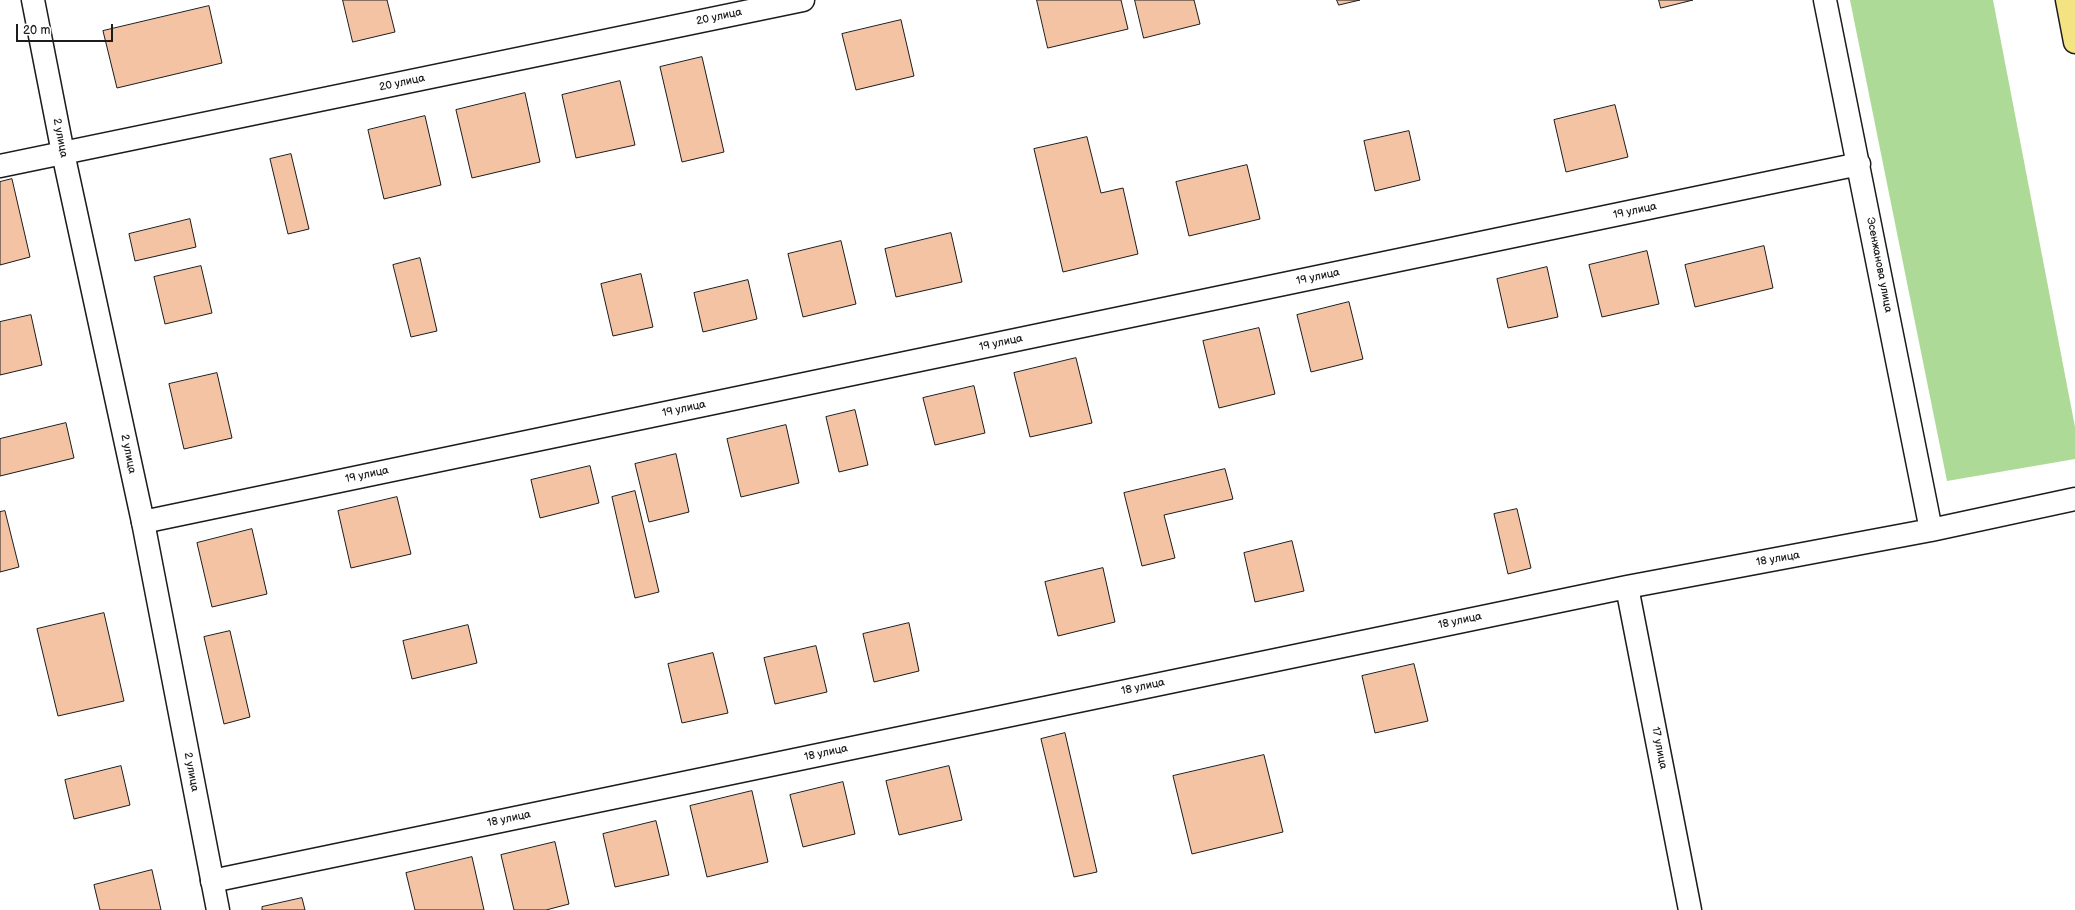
<!DOCTYPE html>
<meta charset="utf-8">
<style>
body{margin:0}
#map{position:relative;width:2075px;height:910px;overflow:hidden;background:#fff;font-family:"Balsamiq Sans",sans-serif}
canvas{display:block}
.scale{position:absolute;left:16px;top:24px;width:97px;height:18px;box-sizing:border-box;border:2px solid #1c1c1c;border-top:0;padding-left:5px;font-size:12px;line-height:14px;white-space:nowrap;color:#1c1c1c;-webkit-text-stroke:3px #fff;paint-order:stroke}
</style>
<div id="map">
<canvas width="2075" height="910"></canvas>
<div class="scale">20 m</div>
</div>
<script>
const ctx = document.querySelector('canvas').getContext('2d');
ctx.lineJoin = 'round';
function fillPath(path, color) { ctx.fillStyle = color; ctx.fill(path, 'evenodd'); }
function trace(path, color, width, dash) { ctx.strokeStyle = color; ctx.lineWidth = width; ctx.lineCap = dash ? 'butt' : 'round'; ctx.setLineDash(dash || []); ctx.stroke(path); }
function label(font, color, halo, rows, align = 'center') {
  ctx.font = font + ' "Balsamiq Sans",sans-serif'; ctx.lineWidth = 4; ctx.setLineDash([]); ctx.textBaseline = 'middle'; ctx.strokeStyle = halo; ctx.fillStyle = color; for (const [text, x, y, turn = 0] of rows) {
    ctx.save(); ctx.translate(x, y); ctx.rotate((+turn || 0) * Math.PI / 180); ctx.textAlign = isNaN(turn) ? turn : align; if (halo) ctx.strokeText(text, 0, 0); ctx.fillText(text, 0, 0); ctx.restore();
  }
}
fillPath(new Path2D(`
 M1850 0H1993L2075 427V459L1947 481Z`), '#aeda97');
const building = new Path2D(`
 M343 0H387L395 32 353 42Z
 M1037 0H1121L1128 29 1048 48Z
 M1135 0H1194L1200 24 1144 38Z
 M1337 0H1360L1339 5Z
 M1659 0H1693L1661 8Z
 M209 6 222 63 117 88 103 31Z
 M901 20 914 76 856 90 842 34Z
 M702 57 724 152 682 162 660 67Z
 M620 81 635 145 576 158 562 95Z
 M525 93 540 162 472 178 456 110Z
 M1615 105 1628 157 1566 172 1554 120Z
 M425 116 441 185 384 199 368 130Z
 M1409 131 1420 180 1375 191 1364 141Z
 M1087 137 1101 193 1123 188 1138 254 1063 272 1034 149Z
 M291 154 309 229 288 234 270 159Z
 M1247 165 1260 219 1189 236 1176 182Z
 M12 179 30 257 0 265V182Z
 M190 219 196 247 135 261 129 234Z
 M951 233 962 282 896 297 885 249Z
 M841 241 856 304 803 317 788 254Z
 M1764 246 1773 288 1695 307 1685 265Z
 M1647 251 1659 304 1602 317 1589 265Z
 M420 258 437 331 411 337 393 265Z
 M201 266 212 313 165 324 154 277Z
 M1547 267 1558 317 1508 328 1497 279Z
 M641 274 653 327 613 336 601 284Z
 M748 280 757 319 703 332 694 293Z
 M1349 302 1363 359 1311 372 1297 315Z
 M31 315 42 365 0 375V322Z
 M1259 328 1275 394 1219 408 1203 341Z
 M1076 358 1092 423 1030 437 1014 373Z
 M217 373 232 438 184 449 169 384Z
 M974 386 985 433 935 445 923 398Z
 M855 410 868 465 839 472 826 417Z
 M66 423 74 458 0 476V439Z
 M786 425 799 483 741 497 727 439Z
 M676 454 689 512 649 522 635 464Z
 M590 466 599 503 540 518 531 480Z
 M1225 469 1233 499 1164 515 1175 558 1142 566 1124 493Z
 M635 491 659 592 635 598 612 497Z
 M397 497 411 554 351 568 338 511Z
 M1517 509 1531 568 1508 574 1494 514Z
 M5 511 19 567 0 572V512Z
 M252 529 267 594 212 607 197 543Z
 M1292 541 1304 591 1255 602 1244 553Z
 M1103 568 1115 622 1058 636 1045 582Z
 M104 613 124 701 58 716 37 629Z
 M909 623 919 671 874 682 863 634Z
 M468 625 477 663 412 679 403 641Z
 M230 631 250 717 224 724 204 637Z
 M816 646 827 692 775 704 764 658Z
 M713 653 728 713 682 723 668 664Z
 M1414 664 1428 721 1375 733 1362 676Z
 M1065 733 1097 872 1074 877 1041 739Z
 M1264 755 1283 832 1192 854 1173 776Z
 M121 766 130 805 74 819 65 780Z
 M949 766 962 820 899 835 886 781Z
 M843 782 855 834 803 847 790 795Z
 M752 791 768 862 707 877 690 806Z
 M656 821 669 875 615 887 603 834Z
 M555 842 569 904 546 910H514L501 855Z
 M472 857 484 910H415L406 873Z
 M152 870 161 910H100L94 885Z
 M302 898 305 910H262V907Z`);
fillPath(building, '#f4c3a4');
trace(building, '#1c1c1c', 1);
const street = new Path2D(`
 M1825 0 1931 530
 M0 166 803 0
 M143 522 1859 164
 M1627 587 1690 910
 M212 881 1627 587 1931 530 2075 499`);
const secondary = new Path2D(`
 M33 0 63 153 143 522 218 910`);
const highway = new Path2D(`
 M2067 0 2075 42`);
trace(street, '#1c1c1c', 25);
trace(secondary, '#1c1c1c', 25);
trace(highway, '#1c1c1c', 25);
trace(street, '#fff', 22);
trace(secondary, '#fff', 22);
trace(highway, '#f4e382', 22);
label('11px', '#1c1c1c', '#fff', [
 ["20 улица",719,17,-12],
 ["20 улица",402,83,-12],
 ["2 улица",60,138,79],
 ["19 улица",1635,211,-12],
 ["Эсенжанова улица",1879,265,79],
 ["19 улица",1318,277,-12],
 ["19 улица",1001,343,-12],
 ["19 улица",684,409,-12],
 ["2 улица",128,454,78],
 ["19 улица",367,475,-12],
 ["18 улица",1778,559,-10],
 ["18 улица",1460,621,-12],
 ["18 улица",1143,687,-12],
 ["17 улица",1659,748,79],
 ["18 улица",826,753,-12],
 ["2 улица",191,772,79],
 ["18 улица",509,819,-12]
]);
</script>
